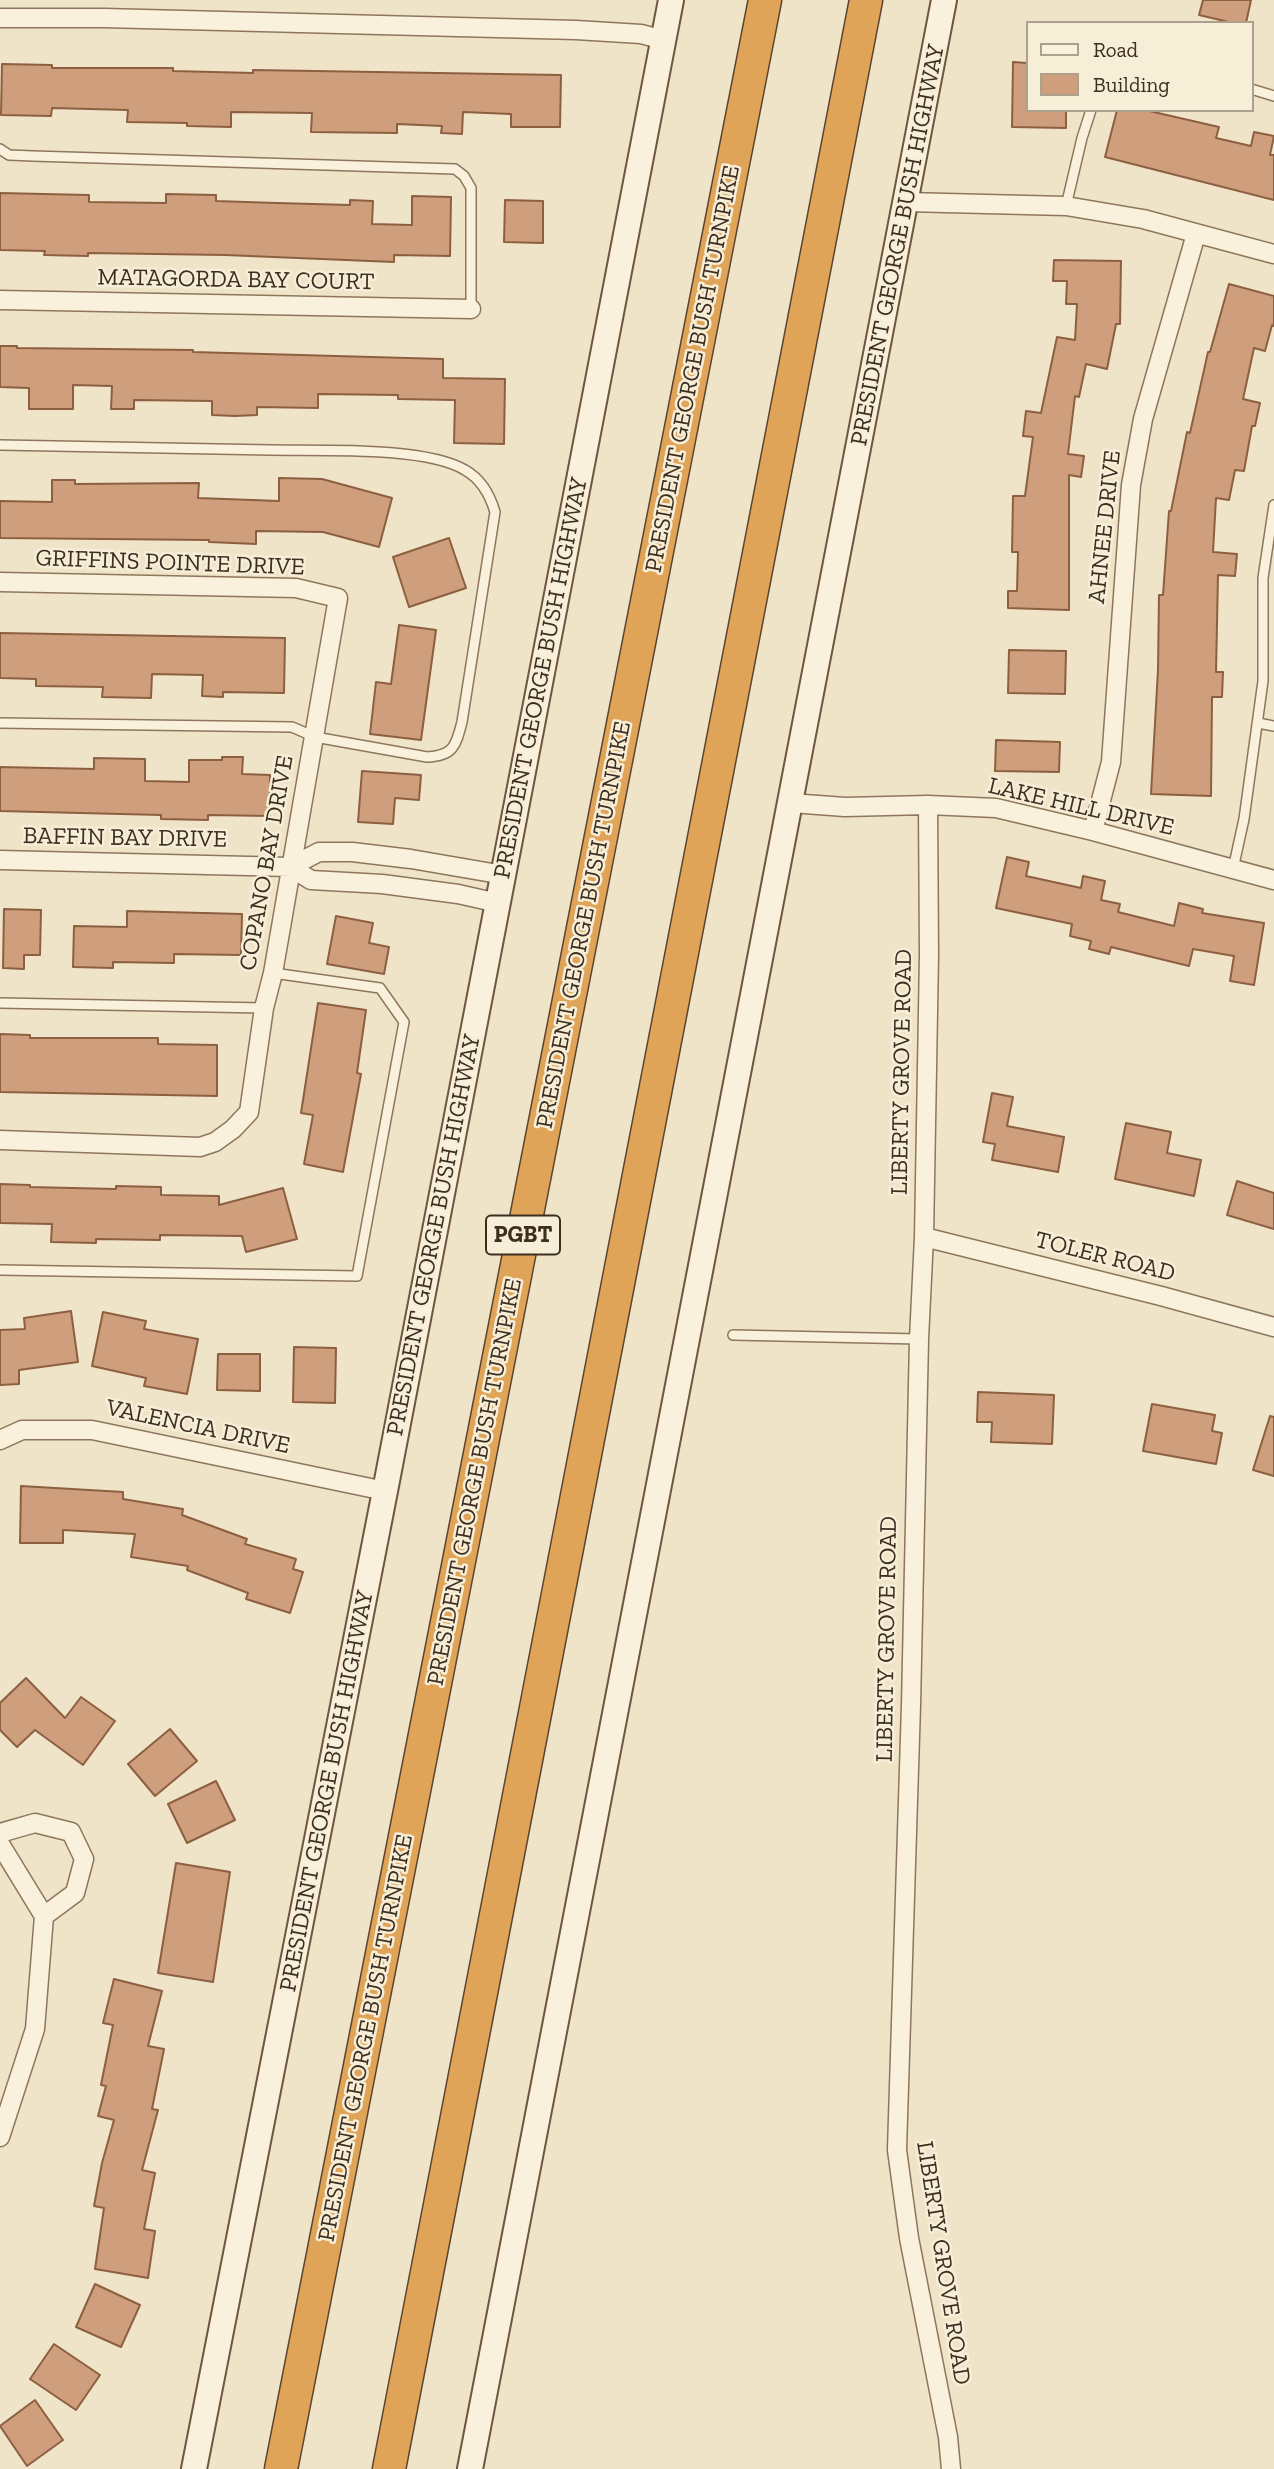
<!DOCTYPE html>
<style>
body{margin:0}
#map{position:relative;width:1274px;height:2469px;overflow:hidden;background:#f0e4c8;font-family:"Zilla Slab",serif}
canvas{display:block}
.legend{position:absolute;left:1026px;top:21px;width:228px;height:91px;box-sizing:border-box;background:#f7eed8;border:2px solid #ada18e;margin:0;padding:9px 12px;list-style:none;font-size:21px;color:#3d2e20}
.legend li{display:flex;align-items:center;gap:14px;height:35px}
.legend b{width:35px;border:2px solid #ada18e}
</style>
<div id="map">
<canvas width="1274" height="2469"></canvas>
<ul class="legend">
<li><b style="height:9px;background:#faf1dc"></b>Road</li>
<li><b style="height:19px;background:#cf9f7d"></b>Building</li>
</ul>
</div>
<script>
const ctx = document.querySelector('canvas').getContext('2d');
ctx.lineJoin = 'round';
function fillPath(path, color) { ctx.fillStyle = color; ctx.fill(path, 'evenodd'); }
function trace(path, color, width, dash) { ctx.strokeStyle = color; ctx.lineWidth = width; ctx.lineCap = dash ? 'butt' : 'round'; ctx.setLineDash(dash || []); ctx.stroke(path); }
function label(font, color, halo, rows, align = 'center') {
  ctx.font = font + ' "Zilla Slab",serif'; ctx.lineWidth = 5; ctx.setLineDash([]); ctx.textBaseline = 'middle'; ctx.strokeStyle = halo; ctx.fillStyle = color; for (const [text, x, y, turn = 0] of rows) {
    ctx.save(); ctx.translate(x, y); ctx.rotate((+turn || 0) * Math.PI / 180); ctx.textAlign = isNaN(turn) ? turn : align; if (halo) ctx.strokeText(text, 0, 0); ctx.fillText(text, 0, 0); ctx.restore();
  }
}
const building = new Path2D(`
 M1203 0H1251L1246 23H1233L1199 15Z
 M1013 62 1027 63V110H1066V128L1012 127Z
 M2 64 52 65V68H173V71L253 73V70L561 75 560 127H511V114L463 112 462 134 441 133 442 126 397 124V133L311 132 312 113 231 112V127L187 126V123L127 122 128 110 52 108 51 116 1 115Z
 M1117 110H1145L1219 127 1216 138 1251 146 1254 132 1274 136 1270 155H1274V200L1105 157Z
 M0 193 89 195V202L166 203V194L216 195V201L277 203 350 205V200L373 201 372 224 412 225V196L451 197 450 256 394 255V262L225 255 88 253V256L44 255 45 251 0 250Z
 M505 200 543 201V243L504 242Z
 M1054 260 1121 261 1120 324H1116L1107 369 1086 364 1079 397 1075 396 1068 454 1084 456 1081 477 1069 475V610L1008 608V591H1017L1018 552H1012L1013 496H1025L1033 437 1023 436 1026 411 1041 413 1057 337 1075 340 1077 304H1066L1067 281H1053Z
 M1229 284 1274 296V326L1272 325 1265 351 1254 348 1243 399 1260 403 1255 426H1252L1244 471 1235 470 1229 500 1216 498 1213 552 1237 554 1235 576 1218 575 1216 672H1223L1222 697H1212L1211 796 1151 794 1158 670 1159 595H1163L1169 511H1171L1187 432 1190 433 1208 352H1210Z
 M0 346H17V348L193 350V352L443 359V378L505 379 504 444 454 443 455 400 398 399V395L318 394V408L257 407V415L235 416 212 415V401L134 400V409H111L112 386 73 385V409H29V388L0 387Z
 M279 478 322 479 392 498 379 547 323 532 256 531V544L209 542V540L0 538V501L52 502V480H75V484L199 483 198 498 279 501Z
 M449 538 466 588 409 607 393 557Z
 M399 625 436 630 421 740 370 734 376 682 391 684Z
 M0 633 285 638 284 693 223 692V697L202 696 203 675 152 674 151 698 102 697 103 687 36 686V679L0 678Z
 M1009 650 1066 651 1065 694 1008 693Z
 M996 740 1060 742 1059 772 995 771Z
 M222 757H243L242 774 270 775V816L208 815V820L161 819V815L0 811V767L94 769V758L145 759V781L189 782V760H222Z
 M362 771 421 775 419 800 395 798 393 824 358 822Z
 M1007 857 1029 862 1026 876 1081 888 1083 876 1105 881 1101 900 1120 904 1118 912 1174 926 1179 903 1203 909 1202 913 1264 923 1254 985 1230 981 1234 956 1193 949 1189 966 1111 947 1109 954 1089 949 1091 941 1070 936 1072 924 996 908Z
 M4 909 41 910 40 955H24V969L3 968Z
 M127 911 242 914 241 955 174 954V963L113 962V968L73 967 74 926 127 927Z
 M336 916 373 923 369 943 389 947 384 974 327 964Z
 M318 1003 366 1010 357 1073 361 1074 343 1172 304 1164 313 1115 301 1113Z
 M0 1034 30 1035V1038H158V1044L217 1045V1096L0 1092Z
 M992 1093 1013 1097 1007 1126 1064 1137 1058 1172 992 1160 995 1144 983 1142Z
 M1126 1123 1171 1132 1167 1153 1201 1160 1194 1196 1115 1179Z
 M1237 1181 1274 1193V1229L1227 1215Z
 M0 1184 30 1185V1187L116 1189V1186L161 1187V1195L219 1196V1205L283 1188 297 1239 246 1252 242 1236 160 1235V1240L96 1239V1243L51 1242 52 1224 0 1223Z
 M71 1311 78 1362 19 1370V1384L0 1385V1330L25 1329 24 1318Z
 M103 1312 146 1321 144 1329 198 1339 187 1394 144 1386 146 1378 92 1366Z
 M294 1347 336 1348 335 1403 293 1402Z
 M218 1354H260V1391L217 1390Z
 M978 1392 1054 1395 1052 1444 991 1442 992 1422H977Z
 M1152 1404 1215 1415 1212 1431 1222 1433 1216 1464 1143 1451Z
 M1270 1416 1274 1417V1476L1253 1470Z
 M21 1486 123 1492V1499L183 1509 182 1515 247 1539 245 1544 296 1559 293 1569 303 1572 290 1613 246 1599 248 1593 187 1570 188 1566 131 1557 135 1534 63 1530V1543H20Z
 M26 1678 65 1718 81 1697 115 1721 83 1765 35 1730 17 1747 0 1730V1703Z
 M170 1729 197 1761 155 1796 128 1764Z
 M216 1781 235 1820 187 1843 168 1804Z
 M176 1863 230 1872 213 1982 158 1973Z
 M114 1979 162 1991 148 2046 164 2049 152 2109 158 2110 142 2170 155 2173 144 2229 155 2231 148 2278 95 2269 104 2208 94 2206 102 2163 114 2120 98 2116 106 2086 101 2085 113 2025 103 2023Z
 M95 2284 140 2305 121 2347 76 2327Z
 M54 2344 100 2375 76 2410 30 2379Z
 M35 2400 63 2440 27 2466 0 2426Z`);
fillPath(building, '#cf9f7d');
trace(building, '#8d5f41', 2);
const service = new Path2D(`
 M1251 89 1274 96
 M0 149 9 155 33 156 455 169 464 176 471 188V309
 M1066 206 1082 138 1091 110
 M0 445C90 447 180 449 271 450 319 451 425 446 465 470 481 479 490 495 495 512L462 722C456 745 454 756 427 757L315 737 292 727 0 723
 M1258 723 1274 726
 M1233 869 1244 819 1263 681V578L1274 505
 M0 1003 264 1008
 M0 1270 357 1276 404 1022 380 988 273 973
 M733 1335 919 1339`);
const minor = new Path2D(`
 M0 18H104L576 30 641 34 664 40
 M906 202 1066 206 1143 219 1274 254
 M0 300 471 309
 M0 582 296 588 338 598 273 973 264 1008 249 1112 233 1129 215 1142 200 1147 0 1140
 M791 803 845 807 928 805 996 808 1093 831 1274 880
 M928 805 929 955 924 1237 919 1339 911 1705 897 2150 909 2238 948 2437 951 2469
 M1093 831 1111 762 1131 485 1143 419 1196 234
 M0 860 290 867 319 852H352L411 859 504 875
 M290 867 311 880 382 884 458 894 498 903
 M924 1237 1161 1296 1274 1327
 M0 1440 22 1430H92L385 1491
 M0 1833 35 1823 71 1832 84 1859 75 1893 44 1916
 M0 1844 44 1916 35 2029 0 2137`);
const secondary = new Path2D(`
 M194 2469 385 1491 671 0
 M470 2469 944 0`);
const motorway = new Path2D(`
 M281 2469 765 0
 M389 2469 866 0`);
trace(service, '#8d765c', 12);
trace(minor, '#8d765c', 21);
trace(secondary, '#6f573f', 28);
trace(motorway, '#5b4430', 35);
trace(service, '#faf1dc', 9);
trace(minor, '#faf1dc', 18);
trace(secondary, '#faf1dc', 24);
trace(motorway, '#e0a458', 32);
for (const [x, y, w] of [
 [523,1235,74]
]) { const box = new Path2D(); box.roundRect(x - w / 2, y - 19.5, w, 39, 5); ctx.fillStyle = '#f7eed8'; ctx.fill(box); trace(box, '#3d2e20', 2); }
label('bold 23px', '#3d2e20', null, [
 ["PGBT",523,1235]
]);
label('24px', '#3d2e20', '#f7eed8', [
 ["PRESIDENT GEORGE BUSH HIGHWAY",898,245,-79],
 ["MATAGORDA BAY COURT",236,280,1],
 ["PRESIDENT GEORGE BUSH TURNPIKE",693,369,-79],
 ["AHNEE DRIVE",1105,527,-84],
 ["GRIFFINS POINTE DRIVE",170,563,2],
 ["PRESIDENT GEORGE BUSH HIGHWAY",541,678,-79],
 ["LAKE HILL DRIVE",1081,807,13],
 ["BAFFIN BAY DRIVE",125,838,1],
 ["COPANO BAY DRIVE",267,863,-80],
 ["PRESIDENT GEORGE BUSH TURNPIKE",584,925,-79],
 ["LIBERTY GROVE ROAD",902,1072,-89],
 ["PRESIDENT GEORGE BUSH HIGHWAY",434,1235,-79],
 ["TOLER ROAD",1105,1257,14],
 ["VALENCIA DRIVE",198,1427,12],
 ["PRESIDENT GEORGE BUSH TURNPIKE",475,1482,-79],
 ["LIBERTY GROVE ROAD",887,1639,-89],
 ["PRESIDENT GEORGE BUSH HIGHWAY",327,1791,-79],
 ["PRESIDENT GEORGE BUSH TURNPIKE",366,2038,-79],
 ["LIBERTY GROVE ROAD",943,2263,81]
]);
</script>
